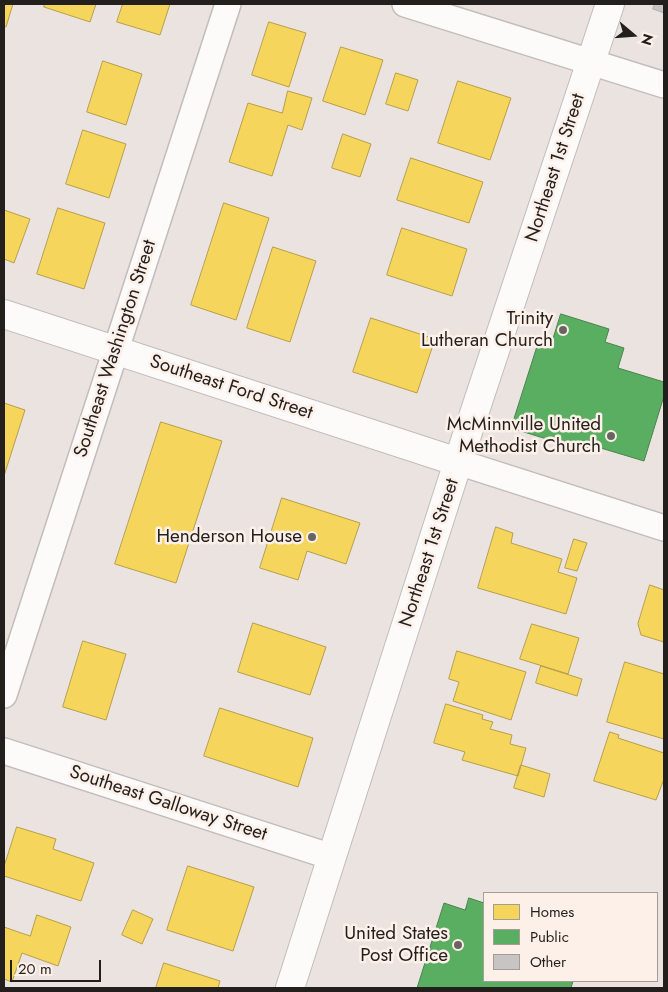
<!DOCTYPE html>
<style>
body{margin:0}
#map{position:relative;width:668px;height:992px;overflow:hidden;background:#ebe3e0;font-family:Jost,sans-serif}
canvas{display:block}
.frame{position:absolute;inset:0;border:5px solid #231f1c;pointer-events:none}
.legend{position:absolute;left:483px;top:892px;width:175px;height:90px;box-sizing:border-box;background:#fcf0e9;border:1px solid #a59c97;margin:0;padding:6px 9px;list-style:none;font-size:15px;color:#231f1c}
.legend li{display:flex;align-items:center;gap:10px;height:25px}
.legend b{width:25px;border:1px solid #a59c97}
.north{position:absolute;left:608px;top:10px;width:50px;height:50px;-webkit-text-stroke:4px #fcf0e9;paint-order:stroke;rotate:108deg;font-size:14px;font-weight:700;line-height:20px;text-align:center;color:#231f1c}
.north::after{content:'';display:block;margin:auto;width:18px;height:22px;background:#231f1c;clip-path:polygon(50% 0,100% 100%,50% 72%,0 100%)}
.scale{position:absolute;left:10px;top:960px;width:91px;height:22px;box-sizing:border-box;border:2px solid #231f1c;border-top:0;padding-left:6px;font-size:15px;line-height:18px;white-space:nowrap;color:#231f1c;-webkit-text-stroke:4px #fcf0e9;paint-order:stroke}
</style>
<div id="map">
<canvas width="668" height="992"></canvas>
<div class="frame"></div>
<ul class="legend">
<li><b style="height:14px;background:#f6d55c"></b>Homes</li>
<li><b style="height:14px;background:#5aae61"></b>Public</li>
<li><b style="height:14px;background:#c8c4c4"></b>Other</li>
</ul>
<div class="north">N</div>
<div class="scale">20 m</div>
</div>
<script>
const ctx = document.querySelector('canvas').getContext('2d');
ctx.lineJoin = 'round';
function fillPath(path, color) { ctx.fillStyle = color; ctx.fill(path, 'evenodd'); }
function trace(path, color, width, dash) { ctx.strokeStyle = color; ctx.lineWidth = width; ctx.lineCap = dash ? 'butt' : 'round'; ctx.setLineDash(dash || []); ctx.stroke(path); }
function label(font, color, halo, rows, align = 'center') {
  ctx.font = font + ' Jost,sans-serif'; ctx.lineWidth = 5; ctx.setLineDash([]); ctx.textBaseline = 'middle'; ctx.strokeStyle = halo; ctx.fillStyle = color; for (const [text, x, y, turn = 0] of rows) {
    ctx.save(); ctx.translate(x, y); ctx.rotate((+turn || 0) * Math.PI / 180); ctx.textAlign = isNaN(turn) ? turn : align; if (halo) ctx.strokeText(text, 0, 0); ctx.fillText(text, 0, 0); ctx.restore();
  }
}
const homes = new Path2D(`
 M4 4H13L6 27 4 26Z
 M45 4H96L90 22 44 7Z
 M123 4H170L160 35 117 22Z
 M269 22 306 33 289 87 252 75Z
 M341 47 383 60 365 115 323 101Z
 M103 61 142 74 126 125 87 112Z
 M396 73 418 80 408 111 386 104Z
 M458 81 511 98 490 160 438 143Z
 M288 91 312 98 302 130 288 125 272 176 229 162 248 103 282 113Z
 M83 130 126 144 109 198 66 184Z
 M343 134 371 144 360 177 332 168Z
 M411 158 483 182 469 223 397 200Z
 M224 203 269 218 236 320 191 305Z
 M58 208 105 223 84 289 37 274Z
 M4 210 30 219 14 263 4 259Z
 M402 228 467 249 452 296 387 275Z
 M273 247 316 261 290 342 247 328Z
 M371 318 435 339 417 393 353 372Z
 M4 403 25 410 4 476Z
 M161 422 222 441 176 583 115 564Z
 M282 498 360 523 346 564 307 551 298 580 260 568Z
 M496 527 513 533 511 543 562 559 558 572 577 578 566 614 478 588Z
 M574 539 587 543 577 571 565 568Z
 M650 585 664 590V642L641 635 638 624Z
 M253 623 326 647 310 695 238 672Z
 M532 624 579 638 568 674 520 659Z
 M83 641 126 654 106 720 63 707Z
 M457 651 526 672 511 720 453 701 459 682 449 679Z
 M625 662 664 674V739L607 722Z
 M541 666 582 679 577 696 536 683Z
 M446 704 483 715 482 719 493 722 490 729 512 735 510 744 526 748 518 776 462 760 465 752 434 743Z
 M220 708 313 738 298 787 204 756Z
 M610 732 619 735 618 738 664 753V779L656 800 594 781Z
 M521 765 550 774 544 797 514 788Z
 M17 827 56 839 53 849 94 863 81 901 4 876V867Z
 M188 866 254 887 233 951 167 930Z
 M133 910 153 919 142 944 122 935Z
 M37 915 71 927 58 966 22 953 12 982 4 979V927L30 936Z
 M164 963 220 981 218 988H156Z`);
fillPath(homes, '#f6d55c');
trace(homes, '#b79e49', 1);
const public = new Path2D(`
 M561 314 609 329 605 342 624 348 618 368 664 382V396L644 461 594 446 592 453 511 428 538 343 550 347Z
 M469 898 484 903V981H573L571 988H417L444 903 465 910Z`);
fillPath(public, '#5aae61');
trace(public, '#4a834c', 1);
const building = new Path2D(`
 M655 4H664V13L653 9Z`);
fillPath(building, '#c8c4c4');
trace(building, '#b2aeae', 1);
const minor = new Path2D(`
 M405 4 664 85
 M458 462 664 528
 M4 695 228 4
 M4 751 332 857`);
const tertiary = new Path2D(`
 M4 314 458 462
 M290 988 458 462 610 4`);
trace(minor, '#c2bcba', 28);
trace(tertiary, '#c2bcba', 30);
trace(minor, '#fcfbfa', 25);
trace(tertiary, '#fcfbfa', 28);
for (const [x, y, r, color] of [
 [563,330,5,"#696461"],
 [611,436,5,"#696461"],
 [312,537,5,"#696461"],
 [458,945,5,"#696461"]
]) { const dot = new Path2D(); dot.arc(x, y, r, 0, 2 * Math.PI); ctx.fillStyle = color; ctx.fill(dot); trace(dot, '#fcf0e9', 2); }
label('19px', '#231f1c', '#fcf0e9', [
 ["Northeast 1st Street",556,168,-72],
 ["Southeast Washington Street",116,349,-72],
 ["Southeast Ford Street",231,388,18],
 ["Northeast 1st Street",430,553,-72],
 ["Southeast Galloway Street",168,804,18]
]);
label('19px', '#231f1c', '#fcf0e9', [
 ["Trinity",553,319],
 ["Lutheran Church",553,341],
 ["McMinnville United",601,425],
 ["Methodist Church",601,447],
 ["Henderson House",302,537],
 ["United States",448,934],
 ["Post Office",448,956]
], 'right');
</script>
